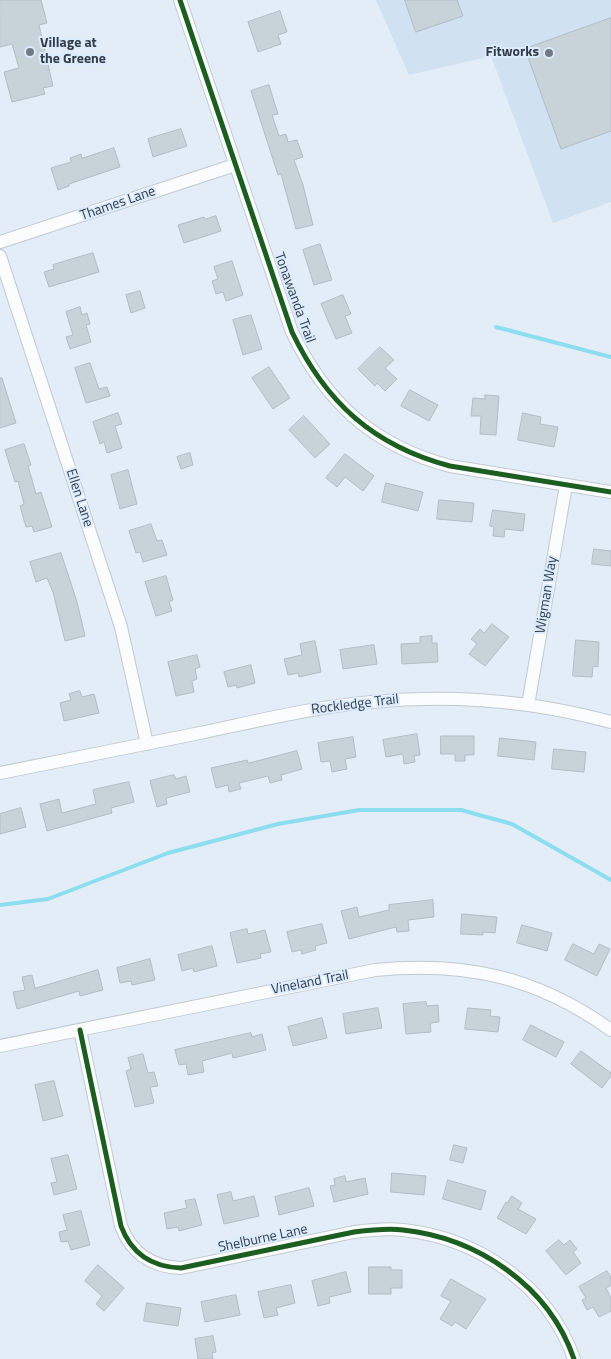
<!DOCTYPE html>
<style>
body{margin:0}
canvas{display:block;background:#e3edf7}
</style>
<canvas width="611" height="1359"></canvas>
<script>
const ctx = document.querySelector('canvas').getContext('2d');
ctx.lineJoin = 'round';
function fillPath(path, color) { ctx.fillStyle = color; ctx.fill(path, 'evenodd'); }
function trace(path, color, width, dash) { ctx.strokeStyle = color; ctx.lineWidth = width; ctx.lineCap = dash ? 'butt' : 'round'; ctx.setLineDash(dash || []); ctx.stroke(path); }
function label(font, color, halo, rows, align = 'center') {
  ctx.font = font + ' "Titillium Web",sans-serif'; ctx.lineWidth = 4; ctx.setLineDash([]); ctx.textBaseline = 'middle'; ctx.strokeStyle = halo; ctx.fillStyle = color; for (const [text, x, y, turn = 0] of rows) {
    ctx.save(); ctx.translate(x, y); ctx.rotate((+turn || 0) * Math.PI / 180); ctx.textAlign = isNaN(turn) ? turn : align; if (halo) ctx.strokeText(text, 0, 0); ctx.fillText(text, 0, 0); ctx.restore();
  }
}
fillPath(new Path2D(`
 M376 0H611V202L553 223 491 56 409 75Z`), '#d0e1f2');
trace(new Path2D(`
 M496 327 611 357
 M0 905 48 899 168 853 278 824 359 810H461L512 824 611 880`), '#8cdeef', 4);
const building = new Path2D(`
 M0 0H41L47 23 39 25 53 86 43 88 45 94 12 102 4 72 19 68 12 44 0 47Z
 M405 0H457L463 16 416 32Z
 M280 11 287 32 278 35 281 44 258 52 248 22Z
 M611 18V131L561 149 525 49Z
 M269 85 278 114 272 115 279 136 286 134 288 142 297 140 303 157 294 160 303 185 313 225 296 229 281 174 278 175 251 91Z
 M181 129 187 146 153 157 148 139Z
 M114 148 120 167 69 184V186L58 190 51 168 71 162 70 158 81 154 82 158Z
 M216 216 221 231 184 243 178 225 204 217 205 219Z
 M320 244 332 280 314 285 303 250Z
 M93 253 99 272 49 287 44 272 54 269 53 265Z
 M232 261 243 295 226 301 223 292 216 294 212 281 218 279 214 267Z
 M140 291 145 308 131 313 126 295Z
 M343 295 351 314 345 316 352 333 336 339 321 304Z
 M80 307 82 315 87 313 90 324 86 325 91 342 70 349 66 337 73 335 66 312Z
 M251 315 262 349 243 355 233 320Z
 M380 347 394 360 385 368 397 379 385 391 377 383 375 386 358 369Z
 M90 363 99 389 107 387 110 396 86 403 75 368Z
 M269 367 290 398 273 409 252 378Z
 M0 378H2L16 423 0 428Z
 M410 390 438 405 429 421 401 406Z
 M485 395 499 396 496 435 480 434 481 416H471L473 398 485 399Z
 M118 413 122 424 115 426 122 448 107 453 104 442 100 444 93 422Z
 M523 413 541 417 540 424 558 427 554 447 518 440Z
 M304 416 330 444 315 458 289 430Z
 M24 444 31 465 28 466 36 494 41 492 52 527 34 532 32 526 26 527 20 506 24 504 18 481 15 482 5 450Z
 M190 453 193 465 181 469 177 457Z
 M345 454 374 476 363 491 345 477 337 487 326 478Z
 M128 470 137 504 120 509 111 475Z
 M386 483 423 492 418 511 382 502Z
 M439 500 474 503 472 522 437 519Z
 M493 510 525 514 523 531 505 529 504 537 493 536 494 527 490 526Z
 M151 524 157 541 162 540 167 555 143 562 140 552 136 553 129 531Z
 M594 549 611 551V566L592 564Z
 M61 553 77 602 85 636 65 641 53 592 47 578 36 582 30 562Z
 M166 576 173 600 169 602 172 611 156 616 145 582Z
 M492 624 509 637 485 666 469 654 477 644 471 639 480 629 484 633Z
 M432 636V643H437L438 662 402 664 401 644 420 643V637Z
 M576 640 599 642 598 667 593 666 592 677 573 676Z
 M315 641 321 672 299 677 298 673 288 675 284 659 302 655 300 644Z
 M374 645 377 664 343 669 340 650Z
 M197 655 200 667 195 669 197 679 192 681 194 692 176 696 168 662Z
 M251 665 255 683 237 688 236 685 228 687 224 672Z
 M80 691 82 697 94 694 99 713 64 721 60 703 71 700 69 694Z
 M417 734 420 755 414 756 415 762 404 764 403 754 386 757 383 740Z
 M441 736H474V755H465V761H455V754H441Z
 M353 737 356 757 345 759 347 769 332 772 330 761 321 762 318 743Z
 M500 738 536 742 534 760 498 756Z
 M554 749 586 752 584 772 552 769Z
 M297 751 302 769 281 775 282 780 270 783 268 776 239 783 241 789 229 792 228 785 216 788 211 768 247 760 248 763Z
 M174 775 176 779 186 776 190 792 166 798 167 804 157 807 150 781Z
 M129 782 134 802 111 808 112 813 47 831 40 804 59 799 62 813 96 804 93 790Z
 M21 808 26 827 0 834V814Z
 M433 900 434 917 408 920 409 931 397 932 396 927 349 939 341 911 357 907 359 917 389 910V905Z
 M462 914 497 917 495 933 483 932V935L461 934Z
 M322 924 327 943 315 946 316 950 302 954 301 950 292 952 287 932Z
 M522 925 552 933 547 951 517 943Z
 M247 929 248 934 265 930 271 952 260 954 261 958 237 963 230 933Z
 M573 944 594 954 599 944 610 949 597 976 565 960Z
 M212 946 217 966 194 972 193 968 182 971 178 955Z
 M150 959 155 980 132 985 131 981 120 983 117 968Z
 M98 970 103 990 80 996 79 991 17 1009 13 992 25 990 22 977 32 975 35 988Z
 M426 1002 427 1006 438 1005 439 1022 430 1023 431 1032 406 1034 403 1004Z
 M378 1008 382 1028 346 1034 343 1014Z
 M468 1008 491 1010 490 1016 500 1017 498 1032 465 1029Z
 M322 1018 327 1038 293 1046 288 1027Z
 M531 1025 564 1042 556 1057 523 1040Z
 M251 1033 252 1037 262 1034 266 1050 233 1058 232 1053 202 1061 204 1072 188 1075 186 1064 179 1065 175 1050Z
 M581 1051 611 1073V1076L602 1088 571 1064Z
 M143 1054 148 1073 154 1072 158 1086 150 1087 154 1103 135 1107 126 1071 131 1069 128 1058Z
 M54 1081 63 1116 43 1121 35 1085Z
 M454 1145 467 1148 463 1163 450 1160Z
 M68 1155 77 1189 54 1195 51 1183 57 1182 51 1159Z
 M392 1173 426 1176 424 1195 391 1192Z
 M345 1176 346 1182 365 1178 368 1194 334 1202 330 1186 335 1185 334 1179Z
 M448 1180 486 1191 481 1210 443 1199Z
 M309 1188 314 1206 279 1215 275 1197Z
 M231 1192 233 1201 254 1196 259 1216 224 1224 217 1195Z
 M512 1196 522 1203 518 1209 536 1219 526 1234 497 1218 506 1202 507 1203Z
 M195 1199 202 1225 179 1231 178 1227 167 1229 164 1213 187 1208 185 1201Z
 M81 1211 90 1245 71 1250 68 1241 61 1242 59 1232 67 1230 63 1215Z
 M559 1240 564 1245 570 1240 577 1249 573 1252 581 1263 566 1275 546 1251Z
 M98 1265 124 1288 104 1311 96 1304 102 1296 85 1281Z
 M369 1267H391V1270H402V1288H391V1294H369Z
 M607 1271 611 1277V1285L606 1288 611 1298V1311L599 1317 593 1307 587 1310 582 1300 586 1298 579 1287Z
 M346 1272 351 1292 329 1297 330 1303 318 1306 312 1281Z
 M451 1279 486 1299 466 1329 455 1322 452 1326 440 1319 451 1301 441 1296Z
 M291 1285 295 1303 276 1308 278 1315 264 1318 258 1292Z
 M236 1295 240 1315 205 1322 201 1302Z
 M147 1303 181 1308 178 1326 144 1321Z
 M213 1336 216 1352 212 1353 213 1359H198L195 1339Z`);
fillPath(building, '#c8d2d9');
trace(building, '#b2bcc4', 1);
const street = new Path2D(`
 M180 0 292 332C326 403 374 446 450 466L611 492
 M0 242 235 165
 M0 256 121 627 147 744
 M528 705 566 485
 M0 773C67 760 133 746 200 733 257 721 313 707 371 702 452 694 533 701 611 722
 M80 1030 121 1226C131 1253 152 1267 181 1268L354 1232C370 1230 387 1228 403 1230 478 1238 549 1286 574 1359
 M0 1046 375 970C465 961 537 977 611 1030`);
trace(street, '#c1cad2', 14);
trace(street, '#fbfcfe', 12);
trace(new Path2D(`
 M180 0 292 332C326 403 374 446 450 466L611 492
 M80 1030 121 1226C131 1253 152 1267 181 1268L354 1232C370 1230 387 1228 403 1230 478 1238 549 1286 574 1359`), '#1b5e20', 5);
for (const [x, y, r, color] of [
 [30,52,5,"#717a83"],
 [549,53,5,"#717a83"]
]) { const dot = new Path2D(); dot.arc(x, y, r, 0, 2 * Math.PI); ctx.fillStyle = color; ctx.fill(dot); trace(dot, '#dbecff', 2); }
label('bold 14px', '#333c45', '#dbecff', [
 ["Village at",40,44],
 ["the Greene",40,60],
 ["Fitworks",539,53,"right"]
], 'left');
label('14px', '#333c45', '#dbecff', [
 ["Thames Lane",118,204,-19],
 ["Tonawanda Trail",294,298,70],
 ["Ellen Lane",79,498,72],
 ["Wigman Way",547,595,-81],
 ["Rockledge Trail",355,705,-7],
 ["Vineland Trail",310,983,-11],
 ["Shelburne Lane",263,1239,-12]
]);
</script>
